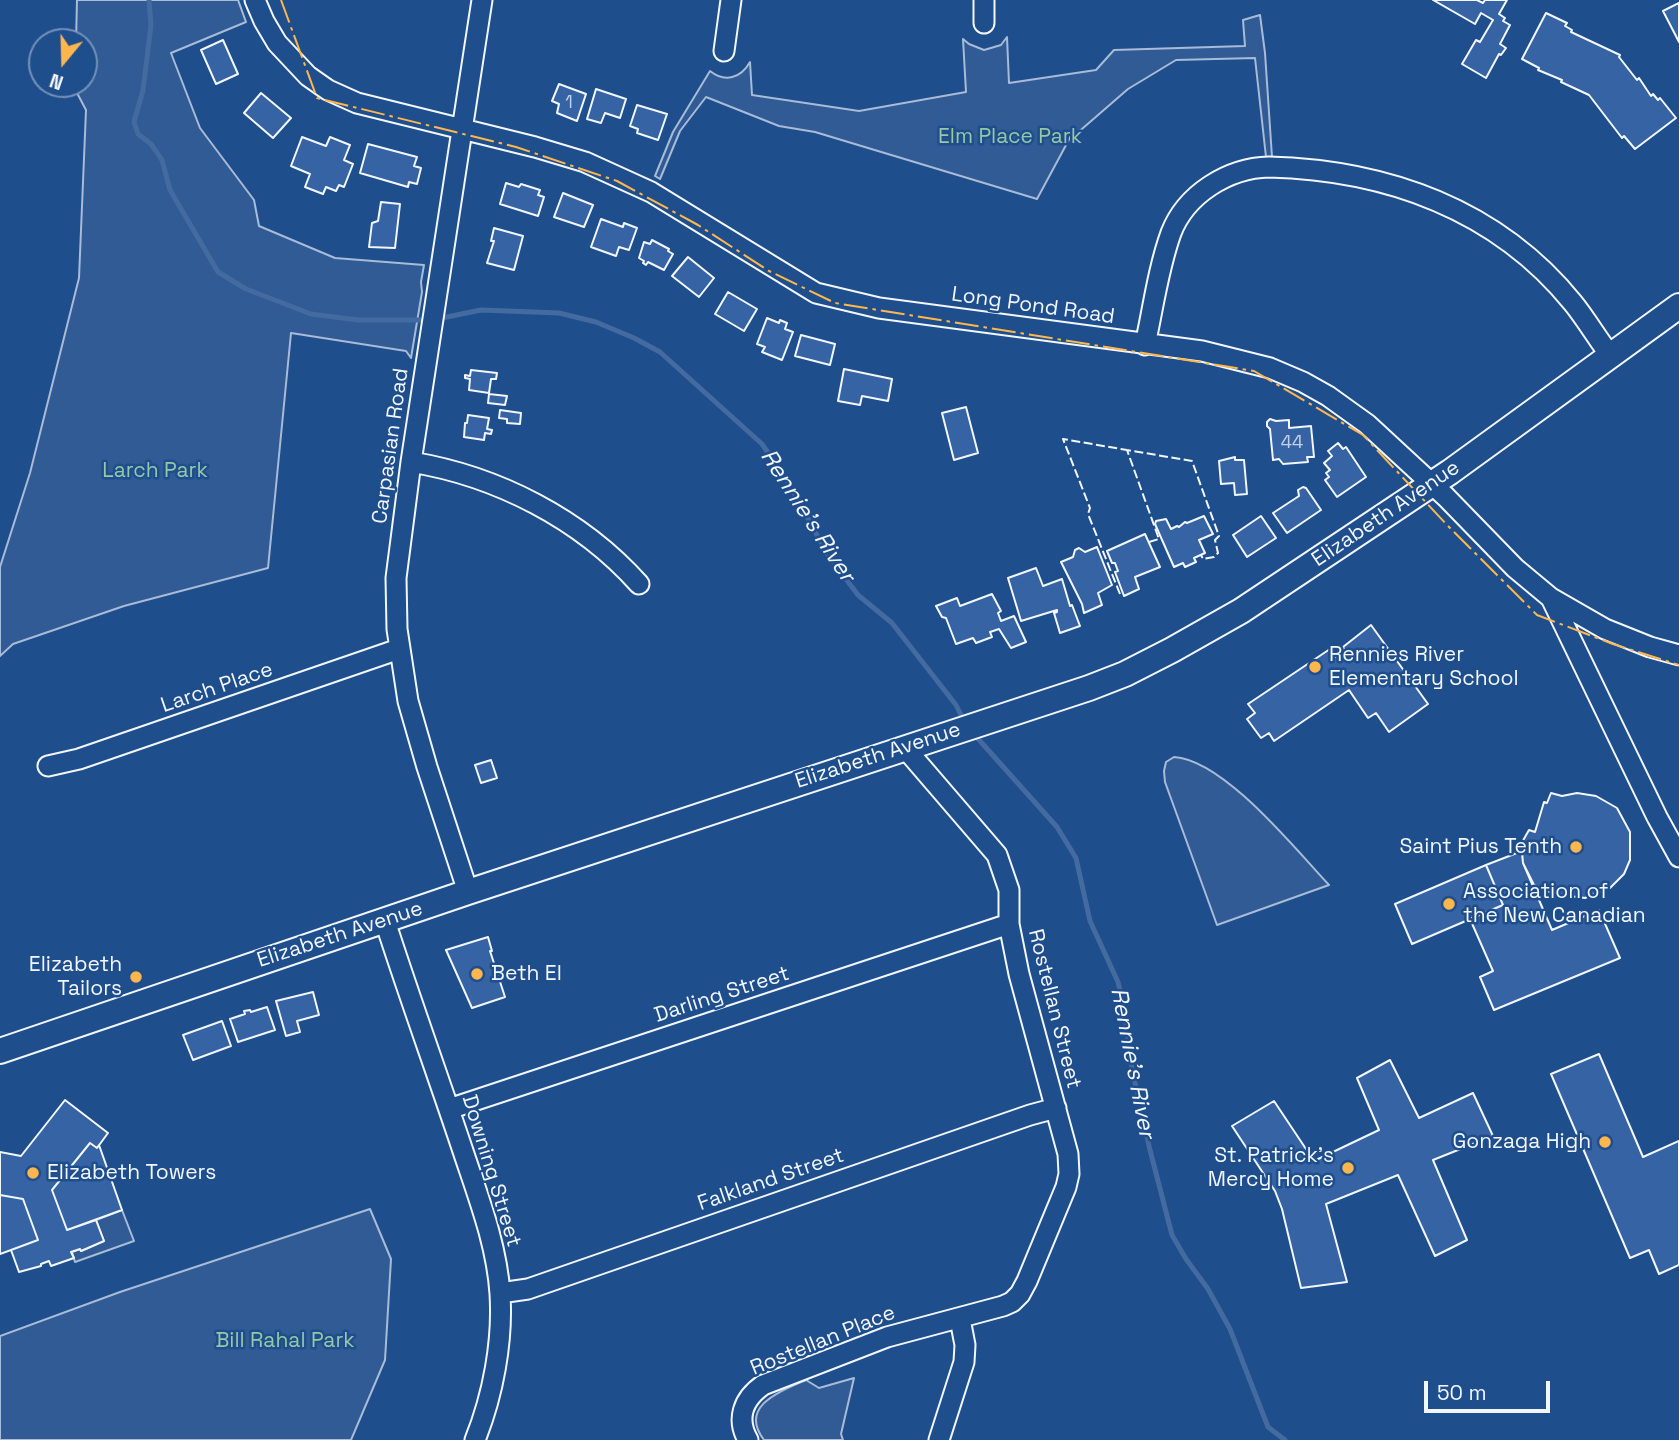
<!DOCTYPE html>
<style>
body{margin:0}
#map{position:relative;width:1679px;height:1440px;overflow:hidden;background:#1f4e8c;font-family:"Space Grotesk",sans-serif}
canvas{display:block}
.north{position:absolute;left:28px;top:28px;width:70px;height:70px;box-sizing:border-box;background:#1f4e8c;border:2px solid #7391ba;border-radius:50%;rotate:199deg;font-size:19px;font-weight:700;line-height:28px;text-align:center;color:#f2f6ff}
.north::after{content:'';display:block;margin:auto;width:24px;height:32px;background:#ffb74d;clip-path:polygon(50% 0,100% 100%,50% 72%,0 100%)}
.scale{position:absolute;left:1424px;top:1381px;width:126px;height:32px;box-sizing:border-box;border:4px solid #f2f6ff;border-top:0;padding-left:9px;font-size:21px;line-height:24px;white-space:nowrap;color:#f2f6ff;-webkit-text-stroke:5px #1f4e8c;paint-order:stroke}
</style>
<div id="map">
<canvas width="1679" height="1440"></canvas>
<div class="north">N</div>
<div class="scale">50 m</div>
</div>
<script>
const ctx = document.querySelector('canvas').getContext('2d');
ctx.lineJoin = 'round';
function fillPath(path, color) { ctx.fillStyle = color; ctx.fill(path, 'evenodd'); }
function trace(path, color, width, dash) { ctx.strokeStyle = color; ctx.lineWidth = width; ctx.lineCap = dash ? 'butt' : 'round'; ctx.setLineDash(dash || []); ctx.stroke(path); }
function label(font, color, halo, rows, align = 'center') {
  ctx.font = font + ' "Space Grotesk",sans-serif'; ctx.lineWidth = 5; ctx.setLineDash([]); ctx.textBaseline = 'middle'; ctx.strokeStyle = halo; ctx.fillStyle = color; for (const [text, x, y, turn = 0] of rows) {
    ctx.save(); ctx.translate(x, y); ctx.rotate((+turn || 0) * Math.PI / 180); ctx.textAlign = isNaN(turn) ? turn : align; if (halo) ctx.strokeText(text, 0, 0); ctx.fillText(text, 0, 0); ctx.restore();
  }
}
const green = new Path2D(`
 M77 0H238L246 22 171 53 200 128 254 200 259 226 335 258 424 265 421 282 422 292 411 358 406 351 291 333 268 568 124 606 13 644 0 656V567L30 473 79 278 86 110 76 91V84H84V42H76Z
 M1260 15 1265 53 1272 157H1266L1255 58 1176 60 1128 89 1075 135 1072 134 1037 199 815 132 779 126 706 97 680 131 660 179 655 176 673 132 710 71C725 83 741 78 750 62L752 95 859 111 966 92 963 39 969 44 984 50 1001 45 1007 37 1009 83 1096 70 1114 50 1245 46 1243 20Z
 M1174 757C1224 760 1295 849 1329 885L1217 925 1165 782 1164 771 1166 762Z
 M370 1209 391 1259 385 1360 351 1440H0V1336L120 1292Z
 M122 1210 134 1241 75 1262 72 1252 80 1249 81 1251 104 1241 96 1220Z
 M854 1378 841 1434 843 1440H764C738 1406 781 1391 806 1380L819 1388Z`);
fillPath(green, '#305b95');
trace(green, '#a8bbd7', 2);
trace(new Path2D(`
 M149 0 151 25 143 90 134 122 138 134 151 144 162 160 170 190 218 272 246 289 311 314 358 320H427
 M437 319 481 310 559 313 596 322 634 338 660 352 762 444 788 482 828 555 858 595 892 623 956 705 964 721
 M972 732 1057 827 1076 858 1090 921 1118 982 1124 1009 1132 1069 1150 1150 1172 1235 1186 1259 1208 1289 1230 1329 1268 1427 1285 1440`), '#446ba0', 5);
const building = new Path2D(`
 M1433 0H1477L1483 3 1485 0H1507L1499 14 1505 18 1503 21 1510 25 1500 44 1506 48 1501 55 1499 54 1486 78 1462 64 1476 40 1480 42 1493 20 1481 13 1475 24Z
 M1679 3V42L1663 11Z
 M1546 13 1567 23 1565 26 1572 30 1571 32 1620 55 1619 57 1637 80 1639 78 1651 96 1653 94 1658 100 1660 98 1676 118 1635 149 1624 136 1622 138 1589 95 1561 82 1562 80 1538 70 1539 68 1522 59Z
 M223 40 238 74 216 84 201 50Z
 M559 84 586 94 577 121 557 113 559 104 552 101Z
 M596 89 626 99 620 118 605 113 601 123 587 119Z
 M261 93 291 118 273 138 244 113Z
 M637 105 667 114 658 140 637 133 638 129 630 126Z
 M302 137 326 146 330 137 350 145 344 160 353 164 344 187 339 185 336 191 326 187 323 194 305 187 310 174 291 166Z
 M368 144 417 157 414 166 421 168 417 184 409 182 408 187 360 173Z
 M506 183 519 187 521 184 540 190 538 195 544 197 538 216 500 204Z
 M563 193 593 205 584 227 554 217Z
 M381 202 400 204 395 248 369 247 372 223 378 221Z
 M601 219 623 227 624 223 637 228 629 250 619 247 616 256 591 247Z
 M494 228 523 236 514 270 487 263 494 241H491Z
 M652 240 669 249 668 251 673 254 664 270 648 262 646 265 643 263 644 261 639 258 644 242 650 244Z
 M688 257 714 278 699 297 672 276Z
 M728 292 757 309 744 331 715 314Z
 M767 318 779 323 780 320 787 323 785 329 793 332 782 360 762 352 765 347 757 344Z
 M801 335 835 344 830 365 795 356Z
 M844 369 892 379 888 401 862 396 860 405 838 401Z
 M471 370 497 373 496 379H491L489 393 469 390 470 379 465 378V375L470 376Z
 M489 394 507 396 505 405 488 403Z
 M966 407 978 453 954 460 942 413Z
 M500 410 521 413 520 424 507 423V419L499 418Z
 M468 415 489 418 487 429 492 430 491 434 485 433 484 440 464 437 465 423H467Z
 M1270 419 1276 421 1289 420V428L1311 426 1314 457H1307L1308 462 1283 464 1279 459 1273 460 1270 429 1267 426V422Z
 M1338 443 1343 449 1346 447 1366 477 1337 497 1325 480 1329 477 1326 473 1330 470 1324 463 1332 456 1328 451Z
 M1235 457V460H1244L1247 494 1235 495 1234 483 1221 484 1219 461Z
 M1303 487 1306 488 1321 510 1287 533 1273 513 1299 496 1298 490Z
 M1204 516 1213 534 1199 540 1205 553 1194 558 1196 562 1185 567 1183 563 1174 567 1155 524 1156 521 1166 519 1171 529 1177 526 1179 527 1185 522 1187 523Z
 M1261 516 1276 538 1247 557 1233 535Z
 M1145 534 1160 567 1135 577 1139 589 1124 596 1115 572 1118 571 1115 563H1112L1107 551Z
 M1097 547 1112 585 1098 593 1102 605 1084 613 1082 604 1061 562 1073 557 1075 550 1079 548 1085 552Z
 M1036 568 1043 586 1062 579 1070 606 1072 605 1080 626 1060 633 1054 613 1057 612V610L1021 621 1008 578Z
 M992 594 1001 611 998 613 1001 621 1014 616 1026 642 1011 648 999 629 990 632 992 637 976 643 973 638 956 644 946 618 942 617 936 606 957 598 960 606Z
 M1371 625 1428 704 1389 732 1376 713 1368 718 1349 690 1274 741 1269 733 1261 738 1247 719 1255 713 1248 704 1330 649 1335 657 1345 651 1343 647Z
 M491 760 497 778 481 783 475 765Z
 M1551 793 1562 796 1577 793 1596 796 1617 808 1630 832V860L1624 874 1610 888 1585 898 1554 894 1534 885 1523 863 1521 844 1529 830 1535 832 1544 802 1547 803Z
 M1522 851 1523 863 1552 930 1599 910 1620 958 1494 1010 1480 977 1493 971 1470 919 1503 905 1486 865Z
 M1486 865 1503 905 1412 944 1395 904Z
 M488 937 492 951H490L505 997 472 1008 446 950Z
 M313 992 319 1015 297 1021 300 1032 286 1036 276 1001Z
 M267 1007 275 1030 238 1042 230 1019 245 1014 244 1011 250 1010 251 1012Z
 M222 1021 231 1046 193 1060 183 1035Z
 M1599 1054 1643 1157 1679 1141V1265L1659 1274 1649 1250 1630 1258 1551 1074Z
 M1390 1060 1419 1118 1473 1093 1493 1136 1433 1160 1467 1240 1435 1256 1398 1175 1326 1204 1347 1282 1301 1288 1282 1209 1275 1191 1232 1126 1274 1101 1314 1161 1379 1130 1357 1078Z
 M65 1100 108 1133 97 1148 90 1143 52 1190 67 1230 96 1220 104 1241 81 1251 80 1249 71 1252 74 1258 51 1266 49 1261 41 1264V1266L19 1272 11 1250 38 1240 23 1199 0 1195V1152L21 1156Z
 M90 1143 97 1148 99 1145 122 1210 67 1230 52 1190Z
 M0 1195 23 1199 38 1240 0 1254Z`);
fillPath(building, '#3563a3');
trace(building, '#f2f6ff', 2);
const minor = new Path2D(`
 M255 0 264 21 277 43 308 76 328 90 357 103 535 147 585 162 651 192 816 293 879 308 1202 351 1270 368 1303 382 1328 396 1367 424 1446 497 1515 568 1551 598 1605 629 1650 647 1679 655
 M984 0V23
 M724 51 731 0
 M1145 345C1153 309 1158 269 1171 233 1186 194 1228 168 1269 167 1386 170 1497 209 1573 303 1586 319 1597 338 1610 355
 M411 462C497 476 581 519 639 584
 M1551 598 1657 817 1679 857
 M48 766 79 759 399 649
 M468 892 427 767 408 701 397 629 396 578 411 462 482 0
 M385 921C410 999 438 1076 464 1154 479 1199 497 1246 500 1294 503 1342 493 1395 475 1440
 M449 1109 1009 924
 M500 1293 528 1289 1030 1115 1056 1108
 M748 1440C736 1419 743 1399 763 1385L887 1337 1003 1306 1012 1302 1020 1294 1027 1281 1066 1187 1069 1174 1068 1154 1019 974 1009 924V890L997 855 905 748
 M939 1440 964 1362 965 1345 960 1319`);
const major = new Path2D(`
 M0 1051 468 892 1089 688 1125 674 1172 650 1241 611 1450 472 1679 306`);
trace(minor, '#f2f6ff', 23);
trace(major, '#f2f6ff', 28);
trace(minor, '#1f4e8c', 19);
trace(major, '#1f4e8c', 24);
trace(new Path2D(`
 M1149 542 1159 539 1127 450 1192 461 1219 536 1215 540 1218 553 1214 557 1203 559 1201 555
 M1120 594 1088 514 1090 508 1063 439 1127 450`), '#f2f6ff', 2, [9, 3.5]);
trace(new Path2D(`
 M281 0 317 98 516 147 617 181 698 225 769 271 835 303 1254 371 1363 435 1448 526 1537 615 1613 644 1679 665`), '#ffb74d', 2, [24, 5, 3.5, 5]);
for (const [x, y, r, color] of [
 [1315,667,7,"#ffb74d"],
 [1576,847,7,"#ffb74d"],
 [1449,904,7,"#ffb74d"],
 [477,974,7,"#ffb74d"],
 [136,977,7,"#ffb74d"],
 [1605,1142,7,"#ffb74d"],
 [1348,1168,7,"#ffb74d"],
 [33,1173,7,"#ffb74d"]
]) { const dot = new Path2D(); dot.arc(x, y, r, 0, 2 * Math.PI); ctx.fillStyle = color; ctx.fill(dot); trace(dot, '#1f4e8c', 2.5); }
label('18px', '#c3d1e8', null, [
 ["1",569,103],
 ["44",1292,443]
]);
label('21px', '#97c8a6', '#1f4e8c', [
 ["Elm Place Park",1010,137],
 ["Larch Park",155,471],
 ["Bill Rahal Park",285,1341]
]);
label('21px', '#f2f6ff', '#1f4e8c', [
 ["Long Pond Road",1033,306,8],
 ["Carpasian Road",391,446,-82],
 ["Elizabeth Avenue",1386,514,-34],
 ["Larch Place",217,688,-19],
 ["Elizabeth Avenue",878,756,-18],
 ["Elizabeth Avenue",340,935,-18],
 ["Darling Street",722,995,-18],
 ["Rostellan Street",1054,1009,76],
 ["Downing Street",491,1171,73],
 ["Falkland Street",771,1180,-19],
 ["Rostellan Place",823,1341,-22]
]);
label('21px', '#f2f6ff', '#1f4e8c', [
 ["Rennies River",1329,655],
 ["Elementary School",1329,679],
 ["Saint Pius Tenth",1562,847,"right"],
 ["Association of",1463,892],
 ["the New Canadian",1463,916],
 ["Elizabeth",122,965,"right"],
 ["Tailors",122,989,"right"],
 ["Beth El",491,974],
 ["Gonzaga High",1591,1142,"right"],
 ["St. Patrick's",1334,1156,"right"],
 ["Mercy Home",1334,1180,"right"],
 ["Elizabeth Towers",47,1173]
], 'left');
label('italic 23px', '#f2f6ff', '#1f4e8c', [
 ["Rennie's River",807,516,57],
 ["Rennie's River",1132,1063,79]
]);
</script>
